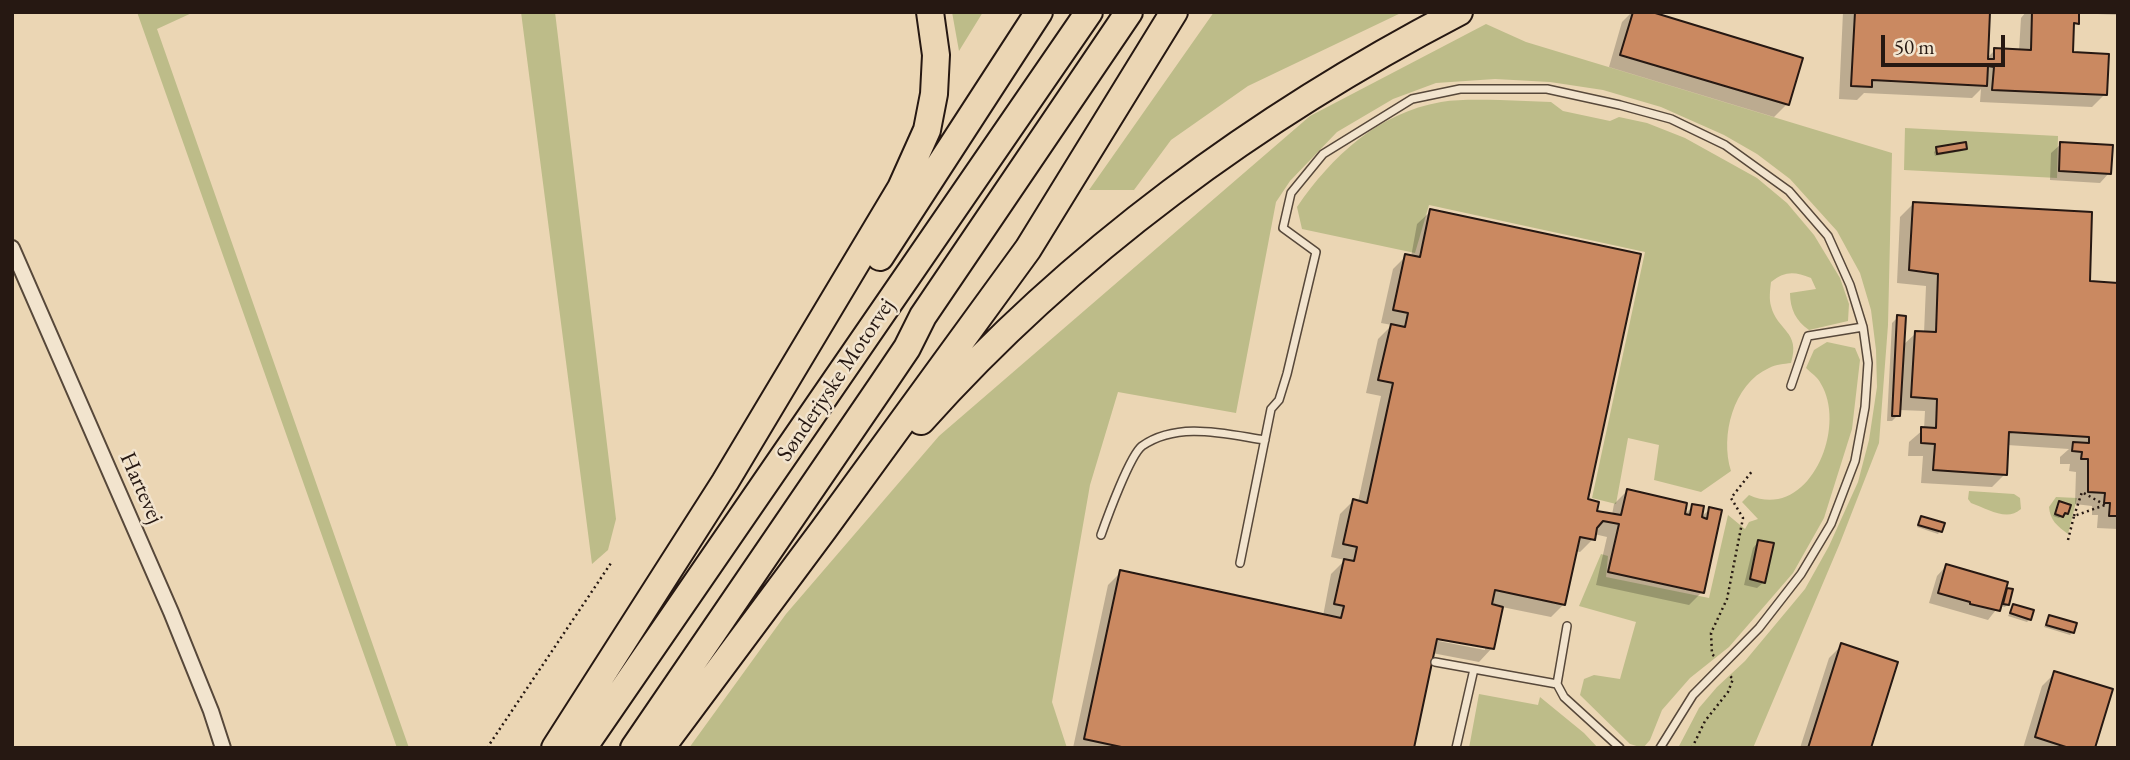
<!DOCTYPE html>
<meta charset="utf-8">
<style>
body{margin:0}
#map{position:relative;width:2130px;height:760px;overflow:hidden;background:#ebd6b4;font-family:"EB Garamond",serif}
canvas{display:block}
.frame{position:absolute;inset:0;border:14px solid #261812;pointer-events:none}
.scale{position:absolute;left:1881px;top:35px;width:124px;height:32px;box-sizing:border-box;border:4px solid #261812;border-top:0;padding-left:9px;font-size:21px;line-height:24px;white-space:nowrap;color:#261812;-webkit-text-stroke:5px #f2e4ce;paint-order:stroke}
</style>
<div id="map">
<canvas width="2130" height="760"></canvas>
<div class="frame"></div>
<div class="scale">50 m</div>
</div>
<script>
const ctx = document.querySelector('canvas').getContext('2d');
ctx.lineJoin = 'round';
function fillPath(path, color) { ctx.fillStyle = color; ctx.fill(path, 'evenodd'); }
function trace(path, color, width, dash) { ctx.strokeStyle = color; ctx.lineWidth = width; ctx.lineCap = dash ? 'butt' : 'round'; ctx.setLineDash(dash || []); ctx.stroke(path); }
function label(font, color, halo, rows, align = 'center') {
  ctx.font = font + ' "EB Garamond",serif'; ctx.lineWidth = 5; ctx.setLineDash([]); ctx.textBaseline = 'middle'; ctx.strokeStyle = halo; ctx.fillStyle = color; for (const [text, x, y, turn = 0] of rows) {
    ctx.save(); ctx.translate(x, y); ctx.rotate((+turn || 0) * Math.PI / 180); ctx.textAlign = isNaN(turn) ? turn : align; if (halo) ctx.strokeText(text, 0, 0); ctx.fillText(text, 0, 0); ctx.restore();
  }
}
fillPath(new Path2D(`
 M137 12H194L157 29 409 748H397Z
 M521 12H555L616 519 608 550 592 564Z
 M952 12H983L959 51Z
 M1214 12H1403L1248 86 1171 140 1134 190H1089Z
 M1486 24 1526 42 1892 153 1888 325 1879 443 1840 543 1753 748H1678L1699 708 1717 687 1745 661 1805 589 1829 546 1858 482 1869 440 1877 387 1876 350 1871 310 1860 273 1837 231 1790 179 1757 154 1724 135 1661 107 1603 90 1550 82 1495 79 1436 83 1393 99 1337 132 1290 181 1276 202 1236 413 1118 392 1090 485 1052 702 1067 748H689L786 614 939 436 1310 116Z
 M1500 100 1551 102 1563 111 1610 121 1619 117 1647 123 1685 138 1757 178 1787 203 1814 235 1840 278 1849 304 1848 321 1809 330C1796 321 1790 309 1790 293L1816 289 1811 278C1794 271 1785 271 1771 282 1770 290 1769 299 1771 306 1777 331 1801 331 1791 363 1784 364 1776 364 1769 368 1733 384 1720 436 1731 471L1701 492 1654 480 1659 445 1628 438 1616 504 1592 498 1645 252 1429 205 1415 253 1302 229 1297 207C1332 156 1378 113 1441 102 1460 99 1481 100 1500 100Z
 M1905 128 2058 136 2057 178 1904 170Z
 M1827 342 1855 348 1860 360 1852 429 1824 518 1793 573 1729 647 1690 678 1662 710 1650 740 1643 748 1630 744 1580 695 1584 679 1594 675 1620 679 1636 622 1579 606 1601 554 1608 556 1606 577 1709 598 1728 515 1745 529 1749 522 1758 519 1742 502 1749 495C1808 522 1848 429 1821 384 1818 377 1811 373 1806 368L1814 350Z
 M1969 491 2014 494 2020 498 2021 509C2007 522 1988 509 1971 503L1968 499Z
 M2056 497 2077 498 2068 534C2057 526 2050 520 2049 507Z
 M1479 694 1538 705 1540 697 1584 733 1598 748H1469Z`), '#bdbc89');
fillPath(new Path2D(`
 M1632 12H1646L1787 104 1774 117 1609 67 1622 22Z
 M1843 12H1988L1986 59 1995 50 2019 51 2021 18 2026 12H2118V15L2077 13V23L2072 28 2071 54 2105 94 2092 107 1980 102 1981 89 1972 98 1864 93 1857 100 1839 99Z
 M2061 144 2109 173 2100 183 2050 180 2051 153Z
 M1937 149H1965L1962 151 1935 156 1934 152Z
 M1913 204 2089 283 2118 285V529L2097 528 2098 515H2092V506L2075 504 2076 472 2069 471 2070 464H2060V457L2069 449 2007 445 2005 474 1992 487 1921 483 1923 456H1908L1909 442 1924 429 1925 411 1899 410 1898 415 1892 421H1887L1892 323 1898 317 1902 346 1916 333H1924L1926 286 1897 283 1900 217Z
 M1431 211 1586 501 1595 513 1612 515 1614 504 1627 491 1683 516 1693 506 1699 519 1710 509 1702 592 1689 605 1596 585 1607 537 1594 534 1593 539 1580 552 1575 551 1564 604 1551 617 1502 607 1492 648 1479 662 1432 653 1412 748H1073L1108 585 1121 572 1323 616 1331 574 1345 560 1331 557 1340 514 1353 501 1358 502 1381 396 1366 393 1378 339 1392 325 1381 323 1393 269 1406 256 1411 257 1417 224ZM1429 636 1485 646V650L1428 639Z
 M2060 503 2067 513 2059 518 2053 516Z
 M1921 518 1940 531 1938 534 1917 527Z
 M1759 541 1764 582 1757 588 1744 585 1753 548Z
 M1946 566 2002 595 2008 590 2007 605 2005 607 1999 606 1988 620 1929 603 1937 576Z
 M2013 606 2030 619 2027 622 2008 616Z
 M2049 617 2073 632 2070 635 2044 627Z
 M1842 645 1869 748H1800L1829 658Z
 M2055 673 2093 748H2023L2042 686Z`), '#0003');
const building = new Path2D(`
 M1633 12H1652L1803 58 1789 105 1620 55Z
 M1855 12H1990L1988 59H1994V48L2031 50 2032 12H2079V24L2074 23 2073 52 2109 54 2107 95 1992 90 1994 67 1988 66 1987 86 1872 80V87L1851 86Z
 M1966 142 1967 149 1937 154 1936 147Z
 M2060 142 2113 145 2111 174 2059 171Z
 M1913 202 2092 212 2090 281 2118 283V516H2109L2110 503H2104L2105 493 2088 492V459H2081L2082 452 2072 451 2073 442 2089 443V437L2009 432 2007 475 1933 470 1935 444 1921 443V427L1936 428 1937 399 1911 397 1915 331 1936 332 1938 274 1909 270Z
 M1430 209 1641 254 1588 499 1599 502 1597 511 1621 515 1627 489 1687 503 1685 514 1690 515 1692 504 1704 506 1702 517 1707 519 1709 507 1722 510 1704 593 1608 572 1619 524 1603 521 1597 528 1595 540 1580 537 1565 605 1495 590 1492 604 1503 607 1494 649 1437 639 1414 748H1126L1084 739 1120 570 1341 618 1344 606 1334 604 1344 559 1354 561 1357 547 1343 544 1353 499 1367 503 1393 383 1378 380 1391 324 1405 327 1408 313 1393 310 1405 254 1420 257Z
 M1897 315 1906 316 1900 416H1892Z
 M2059 501 2071 505 2068 514 2065 513 2063 517 2055 514Z
 M1921 516 1945 523 1942 532 1918 525Z
 M1758 540 1774 543 1765 583 1750 579Z
 M1946 564 2008 582 2000 611 1970 604V602L1938 593Z
 M2007 588 2013 589 2009 605 2003 604Z
 M2013 604 2034 610 2031 620 2010 613Z
 M2049 615 2077 623 2074 633 2046 625Z
 M1841 643 1898 662 1871 748H1808Z
 M2054 671 2113 689 2095 748H2069L2035 737Z`);
fillPath(building, '#ca8961');
trace(building, '#261812', 2);
const lane = new Path2D(`
 M1791 386 1808 336 1863 327
 M1101 535C1107 518 1130 455 1142 446 1178 421 1225 434 1265 440
 M1240 563 1271 409 1279 400 1287 374 1316 252 1283 228 1291 193 1323 154 1412 99 1460 89H1547L1620 105 1671 119 1725 145 1789 191 1828 236 1850 285 1863 327 1868 363 1865 407 1855 461 1831 524 1801 574 1759 628 1693 695 1660 748
 M1567 626 1557 684 1564 697 1620 748
 M1435 662 1557 684
 M1456 748 1474 669`);
const street = new Path2D(`
 M12 248 171 612 211 711 223 748`);
const highway = new Path2D(`
 M880 257 1039 12
 M921 421C1071 253 1259 116 1459 12
 M555 748 725 482 901 188 927 130 934 94 936 55 930 12
 M583 748 1089 12
 M634 748 882 385 907 348 923 316 1129 12
 M661 748 824 529 1028 249 1174 12`);
trace(lane, '#57483a', 10);
trace(street, '#57483a', 18);
trace(highway, '#261812', 30);
trace(new Path2D(`
 M2074 516 2082 492 2105 505
 M2068 540 2074 516 2105 505
 M1714 656 1712 654 1711 633 1727 599 1743 518 1731 498 1753 470
 M487 748 611 563
 M1692 748 1705 721 1728 692 1733 679 1729 675`), '#261812', 2.5, [2, 3.5]);
trace(lane, '#f2e4ce', 7);
trace(street, '#f2e4ce', 14);
trace(highway, '#ebd6b4', 26);
label('23px', '#261812', '#f2e4ce', [
 ["Sønderjyske Motorvej",836,380,-56],
 ["Hartevej",141,488,66]
]);
</script>
